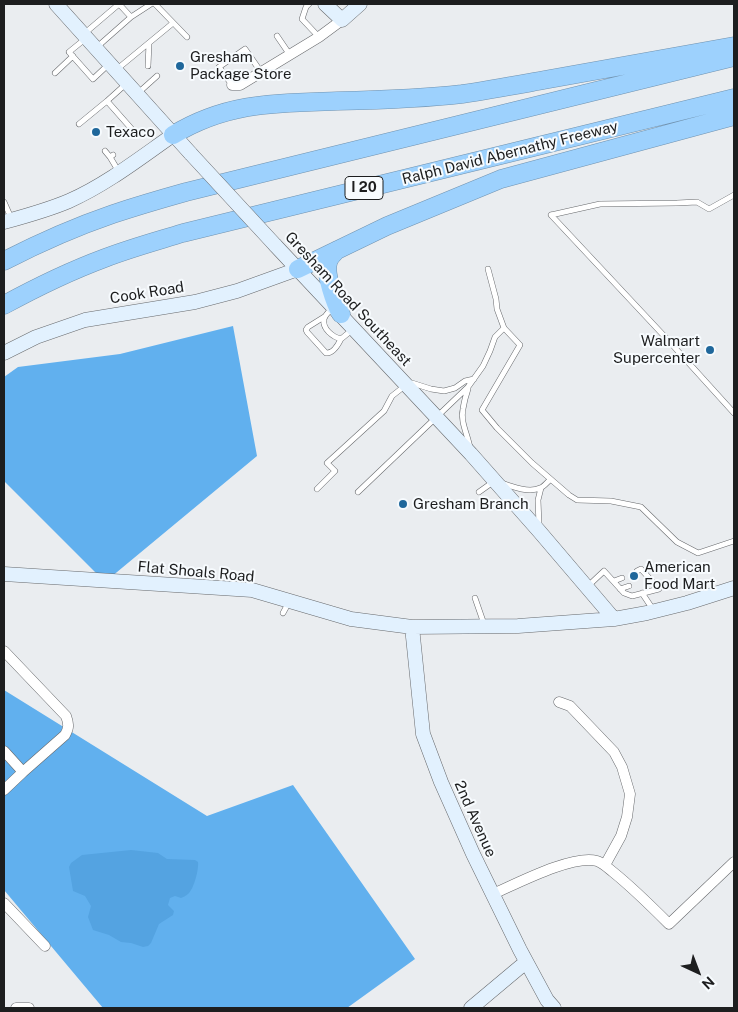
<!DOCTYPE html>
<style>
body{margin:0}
#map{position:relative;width:738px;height:1012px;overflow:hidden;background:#eaedf0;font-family:"Public Sans",sans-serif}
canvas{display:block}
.frame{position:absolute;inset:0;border:5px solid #1d1e1f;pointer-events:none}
.north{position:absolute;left:673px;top:947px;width:50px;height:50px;-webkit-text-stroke:4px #f7fbfe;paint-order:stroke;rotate:137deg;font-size:14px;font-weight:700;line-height:20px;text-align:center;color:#1d1e1f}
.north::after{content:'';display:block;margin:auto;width:18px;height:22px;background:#1d1e1f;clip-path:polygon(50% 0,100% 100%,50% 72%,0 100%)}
</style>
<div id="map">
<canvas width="738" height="1012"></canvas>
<div class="frame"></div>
<div class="north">N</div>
</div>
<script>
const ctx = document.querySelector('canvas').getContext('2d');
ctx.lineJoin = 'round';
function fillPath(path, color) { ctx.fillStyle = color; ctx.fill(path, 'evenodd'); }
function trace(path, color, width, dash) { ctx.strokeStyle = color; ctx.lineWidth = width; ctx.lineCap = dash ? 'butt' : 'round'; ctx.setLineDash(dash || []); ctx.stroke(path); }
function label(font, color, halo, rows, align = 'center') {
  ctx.font = font + ' "Public Sans",sans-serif'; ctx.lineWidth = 4; ctx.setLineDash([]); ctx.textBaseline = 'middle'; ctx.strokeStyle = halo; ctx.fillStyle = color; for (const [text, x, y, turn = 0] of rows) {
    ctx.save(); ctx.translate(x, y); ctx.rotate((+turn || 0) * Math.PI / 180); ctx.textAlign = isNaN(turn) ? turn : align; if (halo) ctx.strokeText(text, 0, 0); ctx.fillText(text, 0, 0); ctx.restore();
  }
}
fillPath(new Path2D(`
 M233 326 257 456 105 582 4 481V377L18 367 120 354Z
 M4 690 207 816 293 785 415 959 347 1008H103L4 890Z`), '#61b0ee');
fillPath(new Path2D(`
 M131 850 158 853 167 859 195 860 198 862C199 869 194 889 188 894 186 896 183 897 181 898L175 896 170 898 168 905 174 911 173 915 159 924 151 943 148 946 143 947 131 943 121 942 109 935 93 930 88 917 91 906 85 896 73 891 69 867 71 863 82 855Z`), '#54a3e1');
const lane = new Path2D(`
 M119 4 131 17
 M155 4 187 37
 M309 4 306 7 302 19 319 37
 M85 33 119 4
 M277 36 290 55
 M85 39 69 52 93 79 109 64
 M97 47 131 17 151 4
 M148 66 149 43
 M116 70 173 23
 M55 73 73 56
 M232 85 219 67 245 49 261 72
 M137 94 157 76
 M107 101 127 83
 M79 124 107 101 137 135
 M105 151 110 157
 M113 155 110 157 119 172
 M4 202 12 220
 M551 215 667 339 734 413
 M551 215 600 204 677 203 697 202 709 209 734 195
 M488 269 496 299 497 309 504 328 520 345 482 410 497 428 532 463 569 495 577 500 611 501 641 507 677 542 698 553 734 541
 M331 309C329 312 325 315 324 319 322 329 333 337 341 339L352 330
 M324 317 308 327 306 330 307 332 326 353C333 354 338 345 341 339
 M468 389C466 395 464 402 463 409 460 422 468 435 470 448
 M502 483C513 487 529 493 540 488 544 487 547 482 550 480
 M317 489 335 471 327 463 384 411 392 396 406 385 412 383 431 389 444 391 455 388 465 381 474 379
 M358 492 468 387 483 366 490 351 495 337 504 328
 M479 492 493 482
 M539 525 538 500 541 488
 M614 581 622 578
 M588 586 604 571 624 593 632 596 659 589 641 569 637 571
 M620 589 629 586
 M642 593 654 611
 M475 598 484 624
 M283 613 289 602`);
const street = new Path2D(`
 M232 85H240L319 37 342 20
 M4 651 66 716C69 724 69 728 65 735L23 772 4 751
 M559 702 570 706 614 752 622 767 630 794 627 817 621 836 605 865
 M4 790 23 772
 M493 894C516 884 573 854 597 861 603 863 608 868 613 872 633 888 651 906 669 924L734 862
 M4 903 45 946
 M16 1008H29`);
const secondary = new Path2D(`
 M56 4 191 154
 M325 4 342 20 360 4
 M4 222C26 216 48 210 69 201 107 184 140 158 173 135
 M275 245 471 454 539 531 614 619
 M4 353 36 337 85 320 195 302 237 291 298 269
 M4 574 252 590 351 619 412 627 518 626 614 619 647 613 687 603 734 588
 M412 627 423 734 441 782 473 854 520 950 547 1000 554 1008
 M471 1008 526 962`);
const highway = new Path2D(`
 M173 135C227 102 276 103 337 101 379 100 420 99 462 94 489 90 516 85 544 80 607 69 670 58 734 46
 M337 250C333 254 329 257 328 263 325 275 335 303 341 314
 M4 261C39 243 75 227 113 214 137 206 161 199 186 192L734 57
 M298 269 387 226 501 179 734 116
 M4 305C37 287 70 271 105 258 131 248 157 241 183 233L734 98`);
trace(lane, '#67696c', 6);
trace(street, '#67696c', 11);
trace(secondary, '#67696c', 15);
trace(highway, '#7092af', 19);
trace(lane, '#fff', 5);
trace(street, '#fff', 10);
trace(secondary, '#e2f1fe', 14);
trace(highway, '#9dd1fd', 18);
const secondaryBridge = new Path2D(`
 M191 154 275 245`);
trace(secondaryBridge, '#67696c', 15, []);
trace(secondaryBridge, '#e2f1fe', 14);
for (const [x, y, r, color] of [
 [180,66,5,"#1f679b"],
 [96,132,5,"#1f679b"],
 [710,350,5,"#1f679b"],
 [403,504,5,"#1f679b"],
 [634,576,5,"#1f679b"]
]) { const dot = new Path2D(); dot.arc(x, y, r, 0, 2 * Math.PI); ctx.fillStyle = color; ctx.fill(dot); trace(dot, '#f7fbfe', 2); }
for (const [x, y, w] of [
 [364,188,38]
]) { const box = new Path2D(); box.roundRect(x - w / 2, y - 11.5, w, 23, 4); ctx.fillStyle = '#f7fbfe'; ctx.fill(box); trace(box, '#1d1e1f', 1); }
label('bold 14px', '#1d1e1f', null, [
 ["I 20",364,188]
]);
label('15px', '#1d1e1f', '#f7fbfe', [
 ["Gresham",190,57],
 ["Package Store",190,74],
 ["Texaco",106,132],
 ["Walmart",700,341,"right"],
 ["Supercenter",700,358,"right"],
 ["Gresham Branch",413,504],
 ["American",644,567],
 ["Food Mart",644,584]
], 'left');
label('15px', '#1d1e1f', '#f7fbfe', [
 ["Ralph David Abernathy Freeway",510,153,-14],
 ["Cook Road",147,293,-9],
 ["Gresham Road Southeast",348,299,47],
 ["Flat Shoals Road",196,572,5],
 ["2nd Avenue",475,819,66]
]);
</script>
